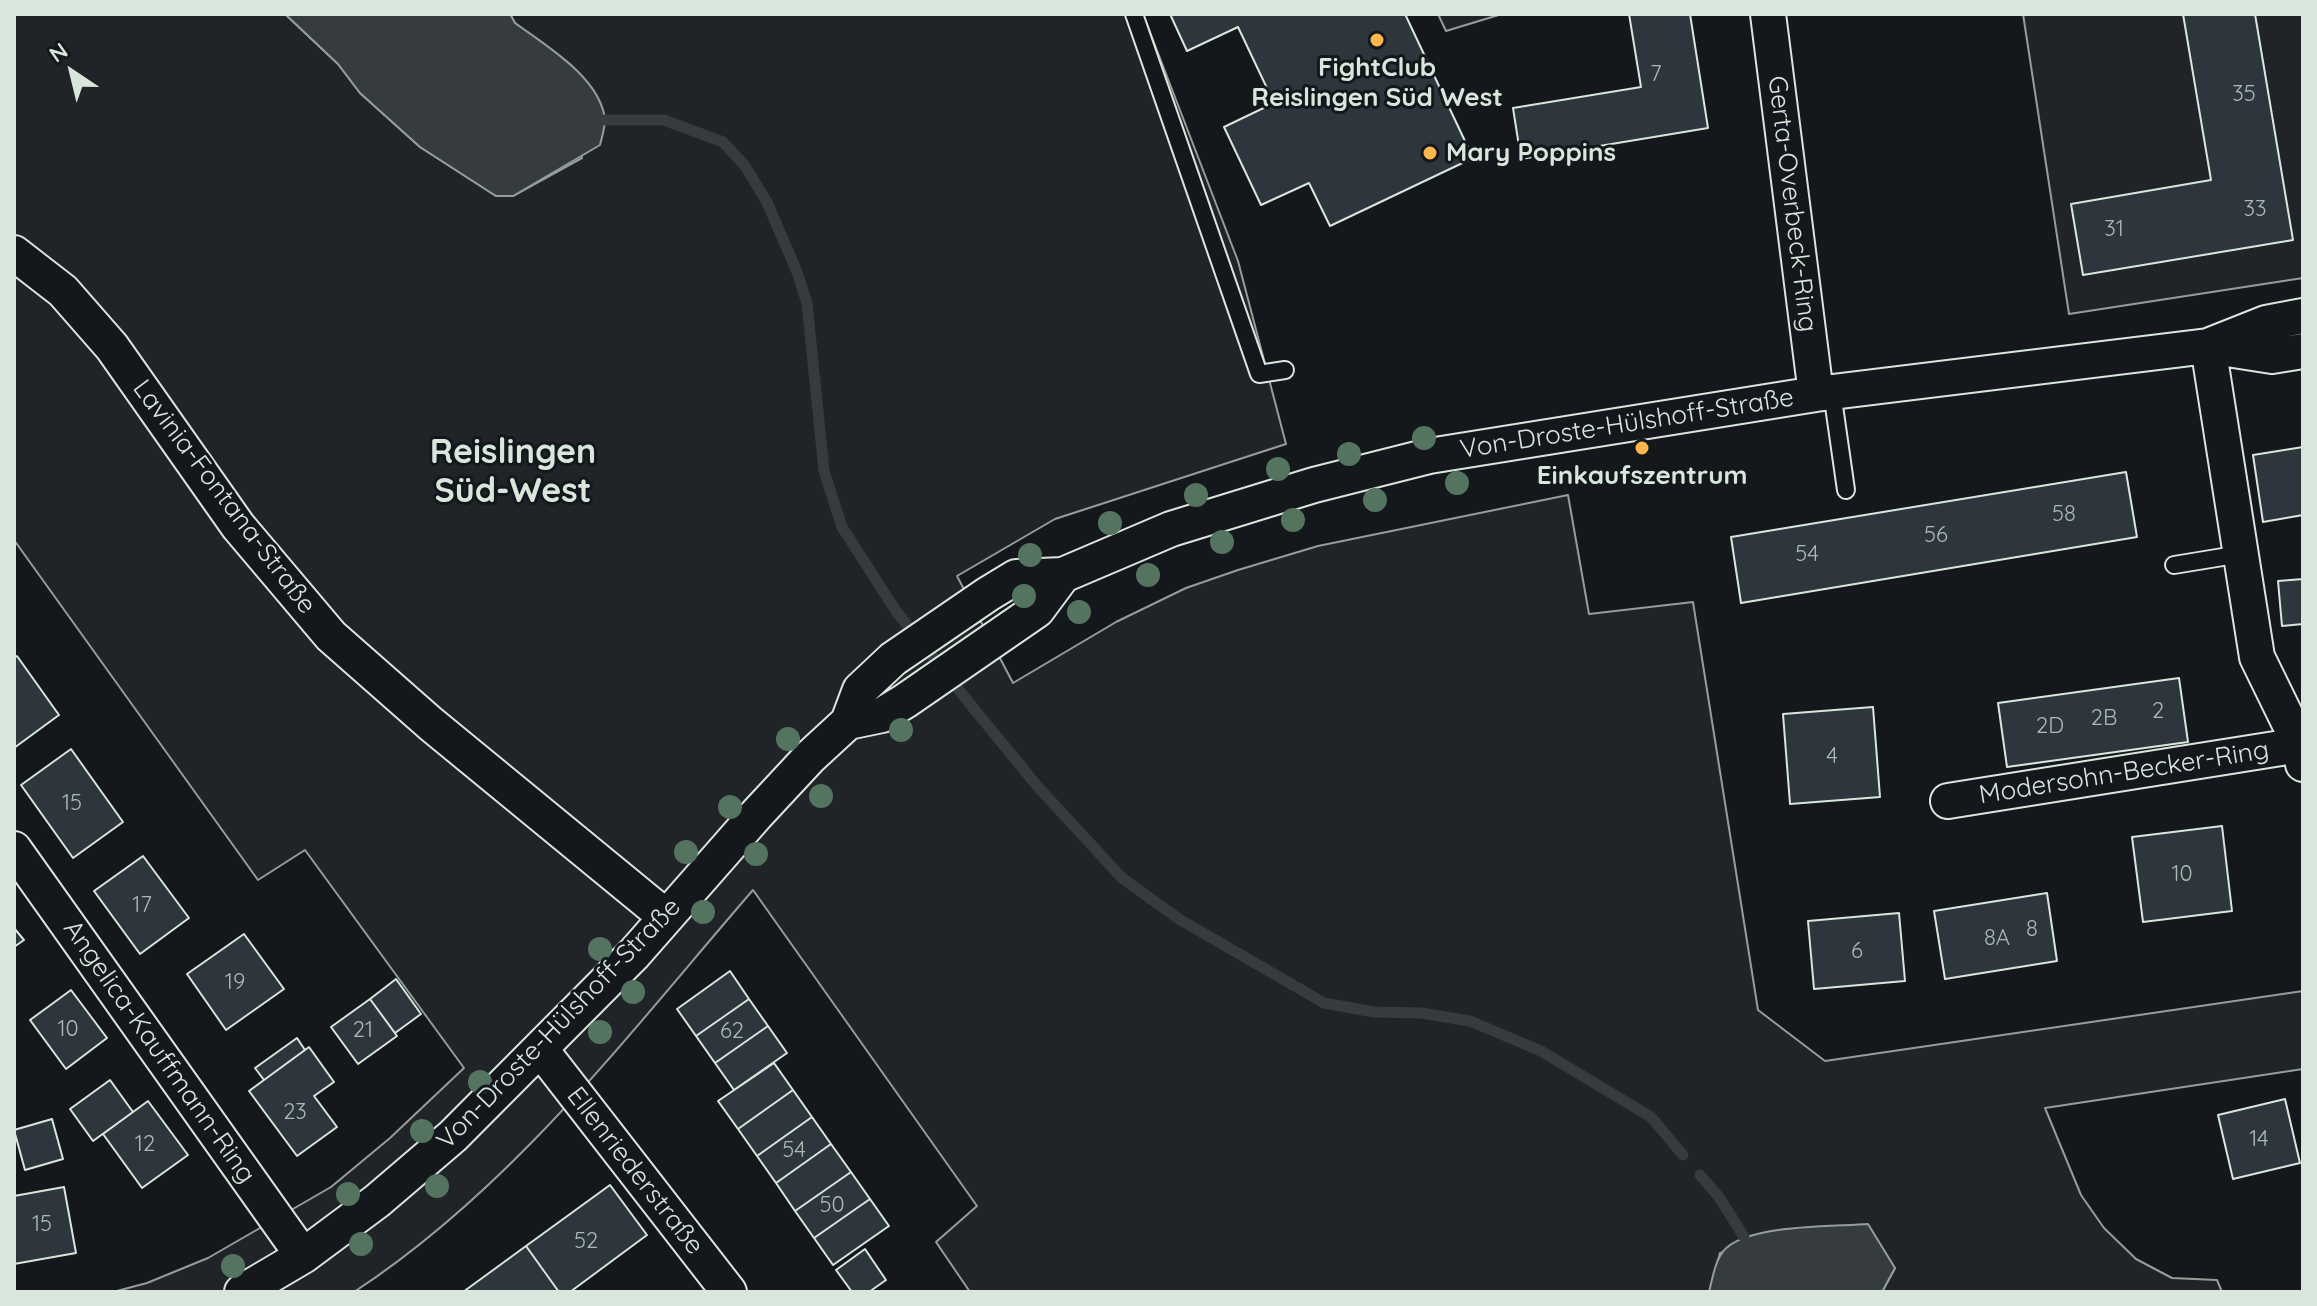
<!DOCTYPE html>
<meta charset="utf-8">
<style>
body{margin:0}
#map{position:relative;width:2317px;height:1306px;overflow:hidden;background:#14181c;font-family:Quicksand,sans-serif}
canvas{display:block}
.frame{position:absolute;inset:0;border:16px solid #d8e6dc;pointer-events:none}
.north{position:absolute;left:32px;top:32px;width:80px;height:80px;-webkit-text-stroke:6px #14181c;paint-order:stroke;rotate:325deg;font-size:22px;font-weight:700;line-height:32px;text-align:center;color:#d8e6dc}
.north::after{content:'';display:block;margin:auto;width:28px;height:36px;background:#d8e6dc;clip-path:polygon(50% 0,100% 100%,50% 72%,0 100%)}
</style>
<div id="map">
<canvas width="2317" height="1306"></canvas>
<div class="frame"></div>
<div class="north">N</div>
</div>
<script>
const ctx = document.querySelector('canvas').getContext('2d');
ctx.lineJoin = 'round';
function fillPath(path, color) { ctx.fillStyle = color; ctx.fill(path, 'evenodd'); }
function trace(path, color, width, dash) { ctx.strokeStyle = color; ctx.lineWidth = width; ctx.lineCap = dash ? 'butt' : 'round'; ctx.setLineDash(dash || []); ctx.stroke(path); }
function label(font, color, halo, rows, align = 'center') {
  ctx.font = font + ' Quicksand,sans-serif'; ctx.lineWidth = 6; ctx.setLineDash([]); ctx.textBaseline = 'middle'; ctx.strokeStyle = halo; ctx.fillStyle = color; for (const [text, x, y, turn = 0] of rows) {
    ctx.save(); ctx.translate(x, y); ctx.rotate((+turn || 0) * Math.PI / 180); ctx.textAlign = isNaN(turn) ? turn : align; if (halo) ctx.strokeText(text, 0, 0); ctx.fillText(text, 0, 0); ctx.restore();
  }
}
const green = new Path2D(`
 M14 14H285L338 64 360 93 420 147 496 196H513L582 158 571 65 515 23 510 14H1143L1238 261 1286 444 1055 519 957 576 1013 683 1116 622 1186 588 1238 570 1318 546 1568 495 1589 614 1693 602 1758 1010 1825 1061 2303 991V1069L2045 1108 2081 1195 2104 1228 2136 1259 2172 1278 2217 1280 2222 1292H1882L1895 1268 1836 1227H1820L1720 1253 1709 1292H970L936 1242 977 1206 753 890C630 1032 514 1187 354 1292H113L147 1283 208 1258 331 1187 390 1138 464 1068 305 850 258 880 14 540Z
 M1438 14H1502L1446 31Z
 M2023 14H2303V278L2069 314Z`);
fillPath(green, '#202428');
trace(green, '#939e99', 2);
const water = new Path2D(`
 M285 14H510L515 23C545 45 601 78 605 120 605 127 602 137 600 145L513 196H496L420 147 360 93 338 64Z
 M1868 1224 1895 1268 1882 1292H1709C1712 1281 1714 1266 1720 1256 1736 1223 1834 1227 1868 1224Z`);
fillPath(water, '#363b3e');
trace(water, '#939e99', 2);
trace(new Path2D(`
 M605 120H664L723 142 745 166 767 202 797 272 807 303 824 471 842 527 896 611 970 704 1038 787 1122 878 1179 919 1324 1003 1374 1012 1421 1013 1470 1021 1541 1051 1651 1117 1683 1155
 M1700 1175 1719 1197 1744 1237`), '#363b3e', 11);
const building = new Path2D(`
 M1170 14H1405L1473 158 1330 226 1309 183 1261 205 1224 127 1274 103 1238 27 1187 51Z
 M1629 14H1690L1708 128 1521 159 1513 108 1641 87Z
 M2183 14H2255L2293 240 2083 275 2071 204 2211 180Z
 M2303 447V515L2263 522 2253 455Z
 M2126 472 2137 537 1741 603 1731 537Z
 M2303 579V624L2282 626 2278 581Z
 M17 656 59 715 14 748V658Z
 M2179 678 2188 742 2007 767 1998 703Z
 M1873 707 1880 797 1790 804 1783 714Z
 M71 749 123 822 73 858 21 785Z
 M2222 826 2232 911 2143 922 2132 837Z
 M143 856 189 918 140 954 94 891Z
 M2047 893 2057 961 1945 979 1934 911Z
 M1899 913 1905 981 1814 989 1808 921Z
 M14 928 24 940 14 947Z
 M244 934 284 989 226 1030 187 974Z
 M730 971 749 999 696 1036 677 1009Z
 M396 979 421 1014 395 1033 370 999Z
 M71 990 107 1038 66 1069 30 1020Z
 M370 999 397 1036 358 1064 331 1027Z
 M749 999 768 1026 715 1063 696 1036Z
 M768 1026 787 1053 734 1090 715 1063Z
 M297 1038 305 1050 264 1080 255 1068Z
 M309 1047 334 1082 314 1096 337 1127 297 1156 249 1091Z
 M774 1063 793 1090 738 1129 718 1101Z
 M110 1080 133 1112 93 1141 70 1109Z
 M793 1090 812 1117 757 1156 738 1129Z
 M2285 1099 2300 1163 2233 1179 2218 1115Z
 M148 1101 188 1155 142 1188 103 1134Z
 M812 1117 831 1144 776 1183 757 1156Z
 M52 1119 63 1159 25 1170 14 1130Z
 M831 1144 851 1172 795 1211 776 1183Z
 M851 1172 870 1199 814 1238 795 1211Z
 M610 1185 647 1235 570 1292H559L526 1246Z
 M64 1187 76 1253 14 1264V1196Z
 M870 1199 889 1226 833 1265 814 1238Z
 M526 1246 559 1292H463Z
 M865 1249 886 1280 869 1292H852L836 1270Z`);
fillPath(building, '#2c363c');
trace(building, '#d8e6dc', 2);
const service = new Path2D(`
 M1134 14 1259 374 1285 370
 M1832 392 1846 490
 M2174 565 2241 554`);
const minor = new Path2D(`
 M1768 14 1816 394
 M14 253 63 291 112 347 238 526 331 636 431 724 666 917
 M2208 346 2257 657 2300 745 2303 764
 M2208 346 2272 356 2303 351
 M848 722 882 715 905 701 1037 610 1063 575
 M1948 801 2300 745
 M14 849 303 1256
 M541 1050 729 1292
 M242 1292 303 1256 377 1201 453 1136 634 954 756 815 810 757 848 722 860 690 893 659 988 594 1016 577 1063 575 1171 529 1314 485 1429 456 1816 394 2208 346 2266 323 2303 316`);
trace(service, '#d8e6dc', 20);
trace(minor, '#d8e6dc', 38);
trace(service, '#14181c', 16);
trace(minor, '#14181c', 34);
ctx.fillStyle = '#55745f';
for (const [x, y] of [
 [1424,438],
 [1349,454],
 [1278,469],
 [1457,483],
 [1196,495],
 [1375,500],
 [1293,520],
 [1110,523],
 [1222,542],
 [1030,555],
 [1148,575],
 [1024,596],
 [1079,612],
 [901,730],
 [788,739],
 [821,796],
 [730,807],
 [686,852],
 [756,854],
 [703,912],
 [600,949],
 [633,992],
 [600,1032],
 [480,1082],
 [422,1131],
 [437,1186],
 [348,1194],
 [361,1244],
 [233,1266]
]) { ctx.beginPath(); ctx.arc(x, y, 12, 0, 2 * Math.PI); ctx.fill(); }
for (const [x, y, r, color] of [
 [1377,40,8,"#ffb74d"],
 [1430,153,8,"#ffb74d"],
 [1642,448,8,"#ffb74d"]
]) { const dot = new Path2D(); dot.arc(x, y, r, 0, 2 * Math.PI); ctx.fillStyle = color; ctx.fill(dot); trace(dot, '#14181c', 3); }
label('22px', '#adbab4', null, [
 ["7",1656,74],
 ["35",2244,94],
 ["33",2255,209],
 ["31",2114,229],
 ["58",2064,514],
 ["56",1936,535],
 ["54",1807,554],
 ["2",2158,711],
 ["2B",2104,718],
 ["2D",2050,726],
 ["4",1832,756],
 ["15",72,803],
 ["10",2182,874],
 ["17",142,905],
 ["8",2032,929],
 ["8A",1997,938],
 ["6",1857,951],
 ["19",235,982],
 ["10",68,1029],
 ["21",363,1030],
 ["62",732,1031],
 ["23",295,1112],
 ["14",2259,1139],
 ["12",145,1144],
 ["54",794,1150],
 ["50",832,1205],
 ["15",42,1224],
 ["52",586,1241]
]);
label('bold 26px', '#d8e6dc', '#14181c', [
 ["FightClub",1377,68],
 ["Reislingen Süd West",1377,98],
 ["Mary Poppins",1446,153,"left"],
 ["Einkaufszentrum",1642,476]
]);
label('26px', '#d8e6dc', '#14181c', [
 ["Gerta-Overbeck-Ring",1792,204,83],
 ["Von-Droste-Hülshoff-Straße",1627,424,-9],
 ["Lavinia-Fontana-Straße",224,497,53],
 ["Modersohn-Becker-Ring",2124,773,-9],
 ["Von-Droste-Hülshoff-Straße",559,1024,-46],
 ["Angelica-Kauffmann-Ring",159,1052,55],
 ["Ellenriederstraße",635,1171,52]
]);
label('bold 34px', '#d8e6dc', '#14181c', [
 ["Reislingen",513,453],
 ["Süd-West",513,492]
]);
</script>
